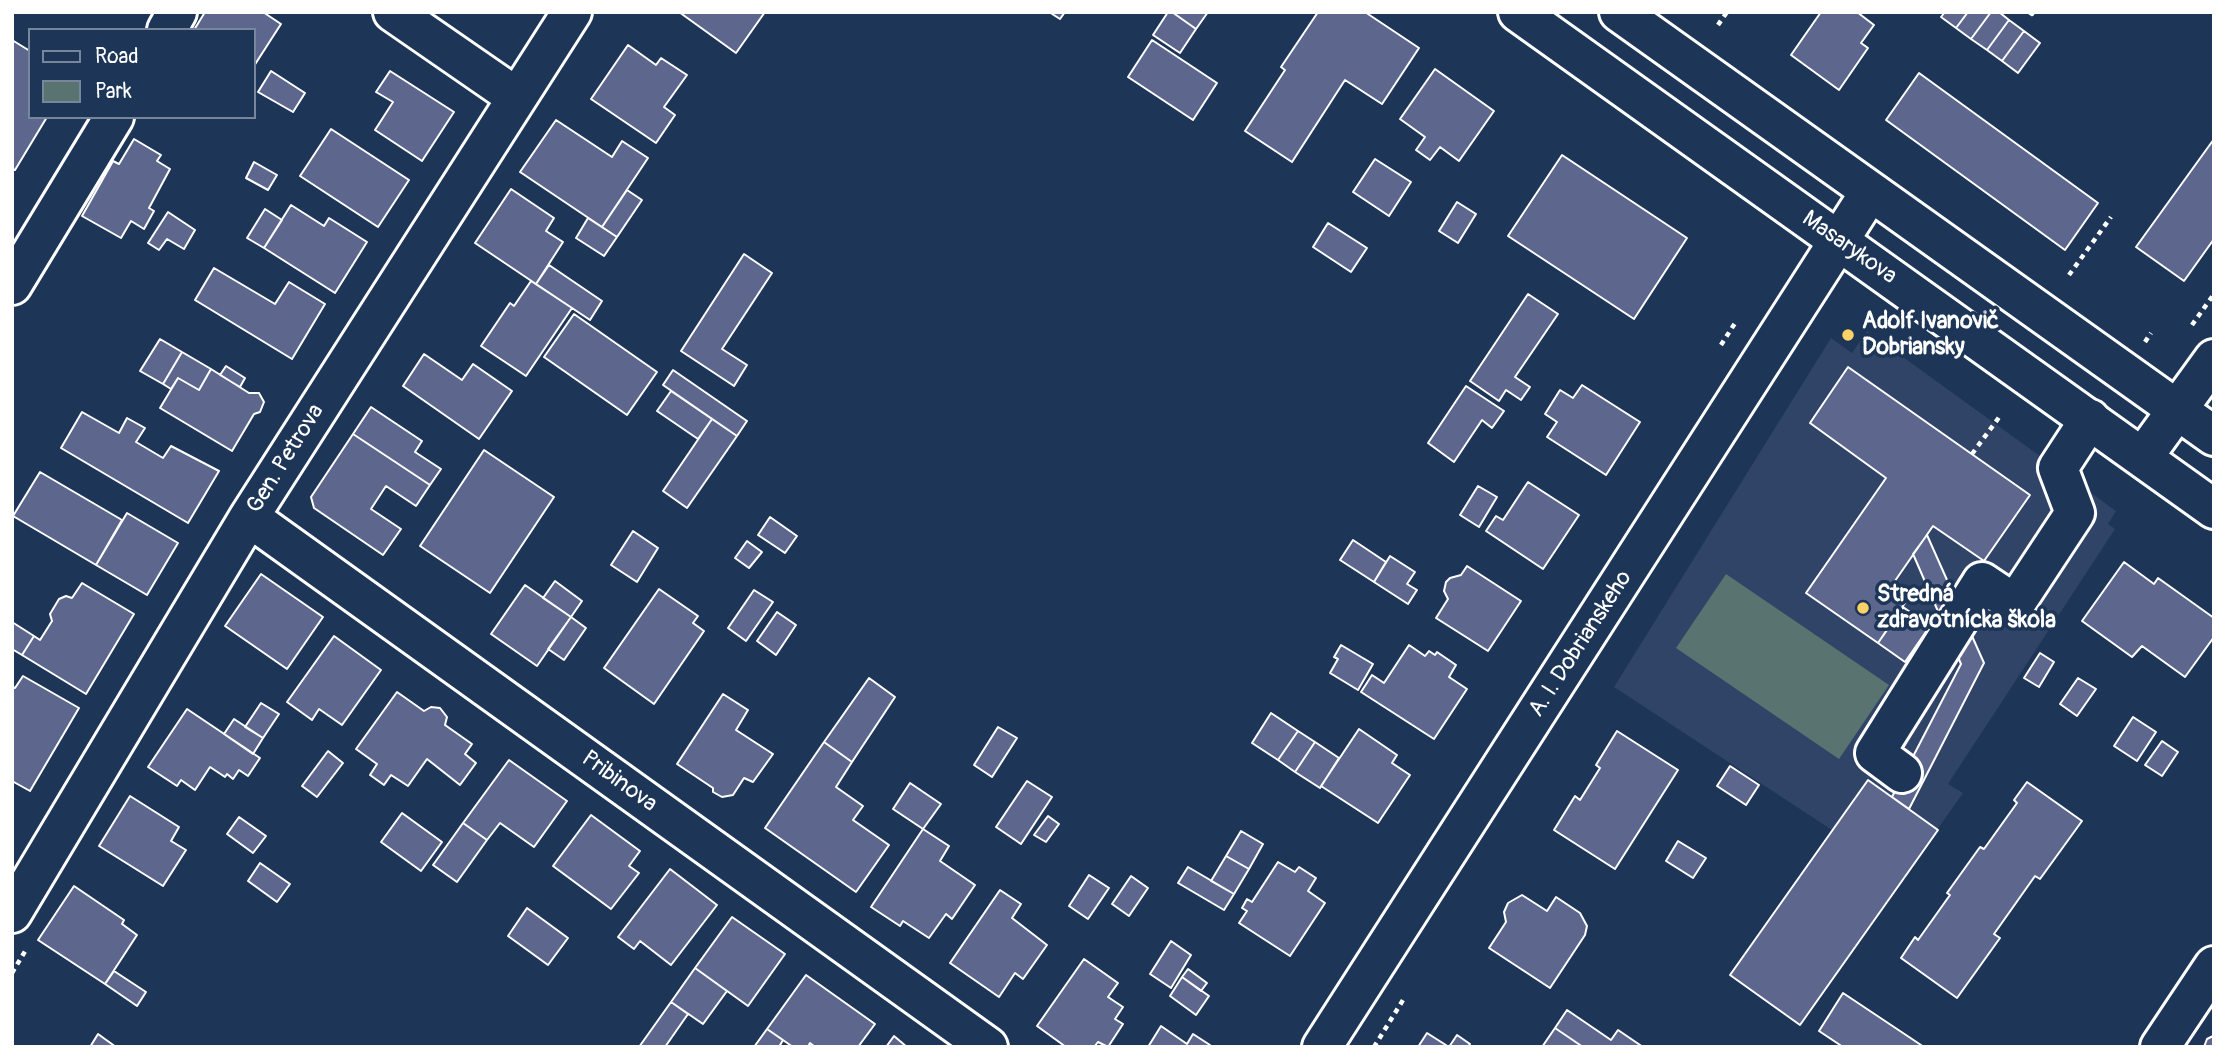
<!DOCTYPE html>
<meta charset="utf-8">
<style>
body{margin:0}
#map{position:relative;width:2226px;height:1059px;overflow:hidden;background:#1d3557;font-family:Pangolin,sans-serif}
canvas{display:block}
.frame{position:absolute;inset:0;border:14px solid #fff;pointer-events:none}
.legend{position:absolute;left:28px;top:28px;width:228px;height:91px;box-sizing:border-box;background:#1d3557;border:2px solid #77869a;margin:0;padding:9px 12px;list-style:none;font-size:21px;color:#fff}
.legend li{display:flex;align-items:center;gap:14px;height:35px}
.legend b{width:35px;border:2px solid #77869a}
</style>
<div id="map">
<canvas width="2226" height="1059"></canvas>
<div class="frame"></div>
<ul class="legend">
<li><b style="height:9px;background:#1d3557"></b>Road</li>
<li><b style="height:19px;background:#597370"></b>Park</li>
</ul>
</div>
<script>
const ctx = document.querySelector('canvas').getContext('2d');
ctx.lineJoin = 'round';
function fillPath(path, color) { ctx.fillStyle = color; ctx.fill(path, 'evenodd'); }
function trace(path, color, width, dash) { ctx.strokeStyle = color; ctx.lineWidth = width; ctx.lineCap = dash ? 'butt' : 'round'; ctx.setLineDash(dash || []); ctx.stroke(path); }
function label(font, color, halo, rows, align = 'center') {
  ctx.font = font + ' Pangolin,sans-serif'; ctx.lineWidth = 7; ctx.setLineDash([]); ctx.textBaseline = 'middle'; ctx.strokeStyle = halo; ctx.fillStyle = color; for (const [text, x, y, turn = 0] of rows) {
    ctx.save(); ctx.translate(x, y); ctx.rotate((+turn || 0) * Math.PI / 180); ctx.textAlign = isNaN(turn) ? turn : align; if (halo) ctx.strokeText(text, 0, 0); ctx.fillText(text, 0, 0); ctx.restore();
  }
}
fillPath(new Path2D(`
 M1867 331 2116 511 2108 524 2115 529 1948 784 1963 793 1800 1025 1730 975 1832 830 1614 687 1831 338 1852 353Z`), '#304468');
fillPath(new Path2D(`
 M1726 574 1889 685 1839 759 1676 648Z`), '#597370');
const building = new Path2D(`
 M205 12H263L281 24 254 66V30H194Z
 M679 12H765L736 53Z
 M1049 12H1065L1060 19Z
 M1168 12H1172L1196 29 1180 53 1153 35Z
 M1172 12H1208L1196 29Z
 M1318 12H1365L1419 48 1382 104 1345 80 1292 162 1245 131 1285 70 1281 67Z
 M1821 12H1857L1874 25 1861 43 1868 48 1839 90 1791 55Z
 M1945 12H1968L1956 28 1941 17Z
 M1968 12H1991L1971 39 1956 28Z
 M1991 12H1999L2009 20 1987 50 1971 39Z
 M2009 20 2024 31 2002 61 1987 50Z
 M2024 31 2040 43 2018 73 2002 61Z
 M12 40 30 51V117H47L15 170 12 169Z
 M1152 40 1217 83 1193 120 1128 77Z
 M628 45 656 65 661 58 687 75 664 107 675 115 656 143 591 99Z
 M1435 69 1494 111 1459 161 1440 147 1430 160 1416 150 1425 137 1400 119Z
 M271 71 305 93 293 112 258 92Z
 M390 71 454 112 422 161 375 130 393 102 376 92Z
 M1919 73 2098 203 2065 250 1886 120Z
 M556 120 612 157 622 141 648 158 602 227 520 172Z
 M331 129 409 180 378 227 300 176Z
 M134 139 161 155 157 161 170 169 149 208 154 211 144 229 131 221 121 238 82 216 113 161 119 164Z
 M2214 139V239L2184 281 2136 247Z
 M1562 155 1687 238 1634 319 1508 236Z
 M1375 159 1411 182 1389 216 1353 192Z
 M254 162 277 175 268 190 246 178Z
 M511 189 554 218 546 231 563 242 536 284 475 243Z
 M627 190 642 200 617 237 602 227Z
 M1457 202 1476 214 1458 243 1439 231Z
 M291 205 324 226 329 218 367 242 335 293 264 248Z
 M265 209 282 220 264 248 247 238Z
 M168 212 195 230 184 249 167 239 159 250 148 243Z
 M588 218 617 237 604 256 576 238Z
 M1328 223 1367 248 1351 272 1313 247Z
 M744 254 772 273 722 349 747 365 734 386 681 351Z
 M549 265 602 301 590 320 536 284Z
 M214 268 275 304 289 282 325 304 292 359 195 300Z
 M531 281 572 308 526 376 481 346 510 303 514 306Z
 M1528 294 1558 314 1515 377 1530 387 1521 400 1506 390 1499 401 1470 381Z
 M574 314 657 372 627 415 544 357Z
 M160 339 182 352 163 384 140 371Z
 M182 352 211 369 199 390 178 378 171 389 163 384Z
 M424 354 462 380 473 364 512 391 479 439 403 386Z
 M226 366 245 378 240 387 220 375Z
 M1848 367 2030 495 1984 561 1933 526 1888 591 1905 603 1878 643 1806 593 1886 478 1810 423Z
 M211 369 249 393H259L264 402 260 412 254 414 232 451 160 408 178 378 199 390Z
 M673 370 747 421 737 436 663 385Z
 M1582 385 1640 422 1606 475 1547 437 1557 422 1545 414 1560 390 1573 398Z
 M1466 386 1504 411 1492 428 1482 420 1454 462 1428 443Z
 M671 391 712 419 698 439 657 411Z
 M371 407 422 441 415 452 441 469 430 485 353 434Z
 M82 412 119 433 127 418 145 428 136 442 163 458 171 446 219 471 188 523 61 448Z
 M712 419 737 436 687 508 663 491Z
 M353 434 430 485 416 506 386 486 371 509 401 529 383 555 314 508 311 497Z
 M484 450 554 497 490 593 420 546Z
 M40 472 122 520 96 565 13 516Z
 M1528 482 1579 515 1543 569 1486 531 1496 516 1503 520Z
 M1478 486 1497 497 1479 527 1460 515Z
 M127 513 178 543 147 595 96 565Z
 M770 517 797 536 785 553 758 535Z
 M633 531 658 548 637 582 611 565Z
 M1927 535 1984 663 1909 809 1892 797 1961 664 1913 554Z
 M1353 540 1386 562 1374 582 1340 560Z
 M747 541 762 552 749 568 735 558Z
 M1390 556 1415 572 1407 584 1417 590 1408 604 1374 582Z
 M2124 562 2154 584 2158 578 2214 618V637L2185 677 2142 646 2132 657 2082 621Z
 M1467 566 1521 601 1488 651 1436 618 1448 599 1444 591 1446 582 1450 578 1461 575Z
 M261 574 323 617 287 669 225 626Z
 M555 581 582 601 571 617 543 598Z
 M82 583 134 614 86 694 22 655 34 636 40 640 52 621 50 614 59 599 66 596 72 598Z
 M525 585 571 617 537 666 491 634Z
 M659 589 698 616 693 623 704 631 654 704 604 668Z
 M754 590 773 602 746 641 728 628Z
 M1903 607 1930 626 1905 662 1878 643Z
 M777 612 796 625 776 655 757 641Z
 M571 617 586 628 564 660 548 649Z
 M12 622 34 636 22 655 12 649Z
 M334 636 381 670 342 725 319 709 312 720 287 702Z
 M1341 645 1373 664 1358 690 1330 673 1338 659 1334 657Z
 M1409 645 1425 656 1429 651 1435 655 1437 652 1456 665 1449 677 1467 689 1434 739 1361 692 1372 675 1384 683Z
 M2040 653 2054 662 2039 687 2024 678Z
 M23 676 79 708 30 791 12 781V687L15 688Z
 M869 678 895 697 852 762 824 742Z
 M2078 678 2096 689 2077 716 2060 704Z
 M397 692 424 711 431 707 440 708 447 717 445 725 472 744 465 754 476 763 460 785 427 759 408 786 391 775 384 785 370 775 377 764 356 749Z
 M723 694 748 710 736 730 773 754 753 782 744 778 733 795 722 797 713 792V788L677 764Z
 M261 703 279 714 263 738 245 727Z
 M187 709 260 758 248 776 239 770 233 779 227 774 225 777 210 767 195 790 181 780 177 786 148 767Z
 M1271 713 1298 731 1278 760 1252 743Z
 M2133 717 2156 732 2137 761 2114 746Z
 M234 719 263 738 253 754 224 734Z
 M998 727 1017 738 992 777 974 765Z
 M1359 729 1397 755 1392 763 1410 775 1378 823 1321 786Z
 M1298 731 1315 742 1295 772 1278 760Z
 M1617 731 1678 770 1615 869 1554 830 1575 796 1580 800 1600 768 1596 765Z
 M2162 741 2178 752 2162 776 2145 765Z
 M824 742 852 762 836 787 863 806 853 820 889 845 856 892 765 828Z
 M1315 742 1339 758 1320 788 1295 772Z
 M328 751 343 763 317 797 302 786Z
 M509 760 567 801 534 847 500 823 487 840 463 823Z
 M1730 766 1759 785 1746 805 1717 786Z
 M1868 780 1938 830 1800 1025 1730 975Z
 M1027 781 1052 797 1021 844 996 827Z
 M2027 782 2082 821 2040 879 2035 876 1994 934 2000 938 1957 998 1901 958 1915 937 1918 940 1950 895 1947 893 1980 847 1984 849 2017 803 2014 800Z
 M910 783 941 804 923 829 893 809Z
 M130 796 179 827 171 841 186 850 163 886 99 846Z
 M402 813 442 842 421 871 381 842Z
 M591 815 640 851 629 866 639 873 611 909 553 866Z
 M1048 816 1059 824 1046 842 1034 835Z
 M239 817 266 836 253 853 227 834Z
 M463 823 487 840 457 882 433 865Z
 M923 829 949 846 940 861 975 885 952 919 946 914 929 938 903 921 900 926 871 907Z
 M1241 831 1263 844 1249 869 1226 856Z
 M1678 841 1706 858 1693 878 1666 861Z
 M1226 856 1249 869 1234 894 1211 881Z
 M1278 862 1295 872 1299 867 1316 878 1308 891 1325 903 1290 956 1239 923 1247 911 1242 908 1247 899 1252 902Z
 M260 863 290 884 277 902 248 881Z
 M1188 867 1234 894 1224 910 1178 883Z
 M670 869 717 905 671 965 640 941 634 949 618 937Z
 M1089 875 1109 888 1088 919 1069 906Z
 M1131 876 1148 888 1129 916 1112 904Z
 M74 886 124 920 122 924 137 935 105 984 38 940Z
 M1000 890 1021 904 1012 918 1047 945 1023 979 1015 973 999 997 950 963Z
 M1522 895 1547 911 1556 897 1580 913 1587 926 1585 935 1550 988 1489 948 1506 922 1504 912 1508 903Z
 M527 908 568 938 548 965 508 936Z
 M732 917 785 954 748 1006 695 968Z
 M1171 941 1191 955 1171 988 1150 974Z
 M1084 959 1118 983 1108 997 1123 1007 1115 1019 1123 1024 1108 1047 1098 1042 1094 1047H1066L1037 1026Z
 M695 968 727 991 703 1024 671 1002Z
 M1188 969 1207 983 1201 991 1182 977Z
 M114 971 146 992 137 1006 105 984Z
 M806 975 875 1024 858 1047H815L810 1043 808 1047H793L767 1029Z
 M1182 977 1209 996 1196 1015 1170 996Z
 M1843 993 1924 1047H1843L1819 1031Z
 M671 1002 688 1014 665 1047H639Z
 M1567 1010 1611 1040 1618 1030 1643 1047H1583L1555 1028Z
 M1161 1026 1187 1044 1193 1034 1210 1045 1209 1047H1148Z
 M1555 1028 1583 1047H1542Z
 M767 1029 783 1040 779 1047H754Z
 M1427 1033 1449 1047H1418Z
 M98 1034 116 1047H90Z
 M1457 1035 1470 1044 1468 1047H1449Z
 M894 1036 907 1047H886Z
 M2213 1036 2214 1047H2204L2207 1039Z`);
fillPath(building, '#5d678e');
trace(building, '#fff', 2);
const minor = new Path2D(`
 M393 12 516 97
 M167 30 177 12
 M12 285 114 117
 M2143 457 2214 359
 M249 517 988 1047
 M1902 773 1875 753 1982 582 2015 604 2075 513 2058 468 2090 419
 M12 913 249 517 572 12
 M1322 1047 1870 192
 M2160 1047 2214 966`);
const major = new Path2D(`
 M1518 12 2214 509
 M1619 12 2214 436`);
trace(minor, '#fff', 44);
trace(major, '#fff', 44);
trace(new Path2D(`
 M2029 12 2032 14 2033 12
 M1718 25 1727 12
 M2069 275 2111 217
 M2192 325 2214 294
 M2145 342 2151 333
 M1721 345 1737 320
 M1972 454 2000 416
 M12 973 27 948
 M1374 1047 1403 1000`), '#fff', 4.5, [5, 5]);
trace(minor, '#1d3557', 38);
trace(major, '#1d3557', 38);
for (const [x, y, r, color] of [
 [1848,335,7,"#ffd166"],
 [1863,608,7,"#ffd166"]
]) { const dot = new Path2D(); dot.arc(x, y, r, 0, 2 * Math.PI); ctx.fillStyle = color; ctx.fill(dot); trace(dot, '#1d3557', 2.5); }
label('23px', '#fff', '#1d3557', [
 ["Masarykova",1849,248,35],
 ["Gen. Petrova",286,459,-58],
 ["A. I. Dobrianskeho",1581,644,-57],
 ["Pribinova",619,782,36]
]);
label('bold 23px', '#fff', '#1d3557', [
 ["Adolf Ivanovič",1862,322],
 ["Dobriansky",1862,348],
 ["Stredná",1877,595],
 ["zdravotnícka škola",1877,621]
], 'left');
</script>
